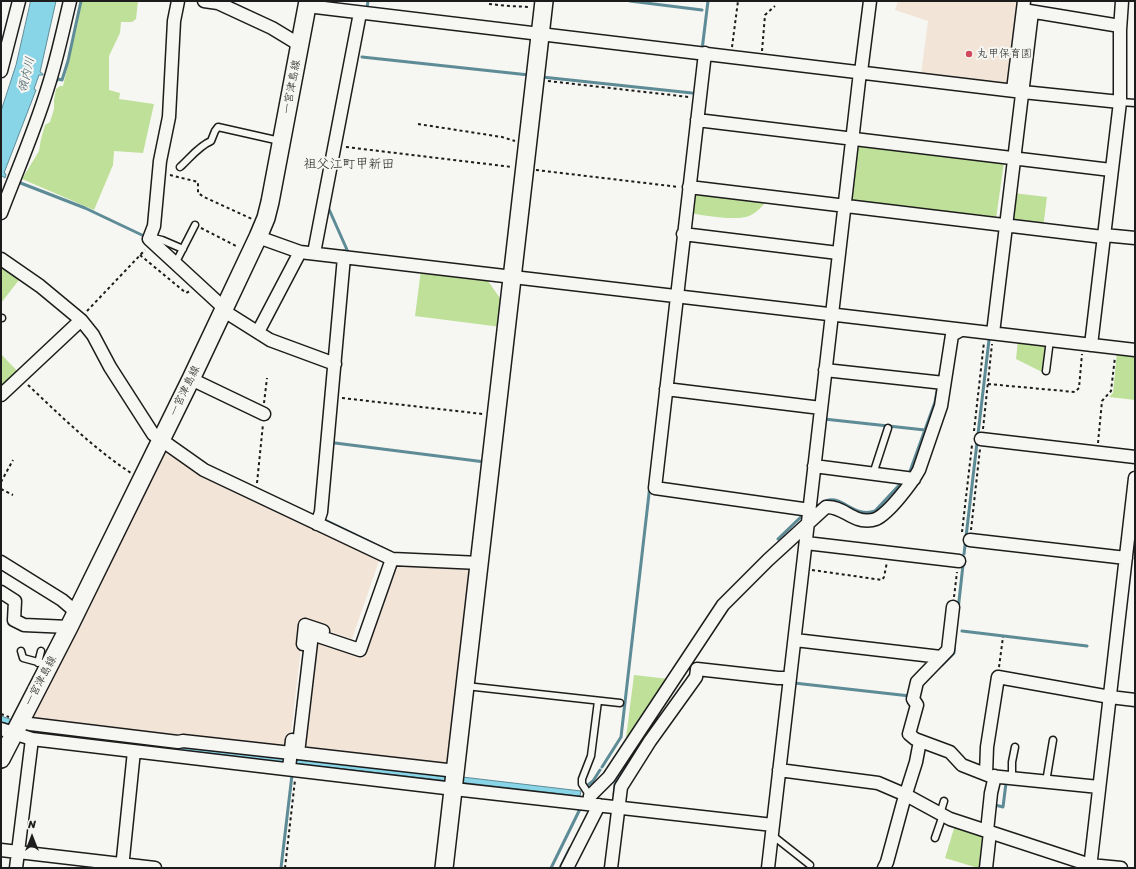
<!DOCTYPE html>
<meta charset="utf-8">
<style>
body{margin:0}
#map{position:relative;width:1136px;height:869px;overflow:hidden;background:#f6f6f2;font-family:Sriracha,sans-serif}
canvas{display:block}
.frame{position:absolute;inset:0;border:2px solid #1c1c1c;pointer-events:none}
.north{position:absolute;left:12px;top:817px;width:40px;height:40px;-webkit-text-stroke:3px #f6f6f2;paint-order:stroke;rotate:0deg;font-size:11px;font-weight:700;line-height:16px;text-align:center;color:#1c1c1c}
.north::after{content:'';display:block;margin:auto;width:14px;height:18px;background:#1c1c1c;clip-path:polygon(50% 0,100% 100%,50% 72%,0 100%)}
</style>
<div id="map">
<canvas width="1136" height="869"></canvas>
<div class="frame"></div>
<div class="north">N</div>
</div>
<script>
const ctx = document.querySelector('canvas').getContext('2d');
ctx.lineJoin = 'round';
function fillPath(path, color) { ctx.fillStyle = color; ctx.fill(path, 'evenodd'); }
function trace(path, color, width, dash) { ctx.strokeStyle = color; ctx.lineWidth = width; ctx.lineCap = dash ? 'butt' : 'round'; ctx.setLineDash(dash || []); ctx.stroke(path); }
function label(font, color, halo, rows, align = 'center') {
  ctx.font = font + ' Sriracha,"Klee One",sans-serif'; ctx.lineWidth = 4; ctx.setLineDash([]); ctx.textBaseline = 'middle'; ctx.strokeStyle = halo; ctx.fillStyle = color; for (const [text, x, y, turn = 0] of rows) {
    ctx.save(); ctx.translate(x, y); ctx.rotate((+turn || 0) * Math.PI / 180); ctx.textAlign = isNaN(turn) ? turn : align; if (halo) ctx.strokeText(text, 0, 0); ctx.fillText(text, 0, 0); ctx.restore();
  }
}
fillPath(new Path2D(`
 M898 1H1021L1010 84 921 74 928 21 895 10Z
 M165 449 380 558 352 639 304 623 289 750 28 721Z
 M393 561 471 565 452 765 301 749 314 637 360 652Z`), '#f2e5d7');
fillPath(new Path2D(`
 M82 1H138L136 19 132 22H121L120 33 109 56V90L120 93 119 99 154 104 143 153 114 151 113 165 94 210 22 179 39 151 41 139 45 125 50 122 54 109V100L56 89 60 86H63L77 26Z
 M855 143 1004 162 996 219 849 204Z
 M691 193 767 200C763 206 757 212 751 215 739 222 702 215 688 213Z
 M1013 193 1047 197 1043 228 1010 223Z
 M1 267 19 280 1 303Z
 M421 270 486 278 504 304 501 327 415 316Z
 M1018 340 1048 344 1044 373 1016 359Z
 M1117 352 1135 354V400L1109 397 1113 393Z
 M1 354 20 374 1 391Z
 M634 675 669 679 629 741 626 738Z
 M955 825 985 835 983 868H978L945 858Z`), '#bfe099');
const water = new Path2D(`
 M31 1H56L40 72 43 74V75H39L34 89 36 90 4 173 6 174 5 178 2 176 1 179V111L16 65Z
 M1 716 30 726 581 791 580 796 30 733 1 722Z`);
fillPath(water, '#89d5e8');
trace(water, '#5d8b96', 1);
trace(new Path2D(`
 M630 1 702 10
 M367 8 368 1
 M702 50 708 1
 M362 57 529 75
 M542 77 692 93
 M53 86 58 79 62 80 68 61 81 1
 M18 182 85 208 144 236
 M328 207 348 252
 M824 419 925 430
 M335 443 485 462
 M909 474 935 402 937 391
 M817 506C821 504 825 501 829 500 843 497 855 518 875 511L903 481
 M323 518V519L391 552 390 554
 M778 539 805 513
 M964 554 989 340
 M958 610 963 565
 M962 631 1087 646
 M942 665 954 653V648
 M794 683 910 696
 M602 767 621 737 650 485
 M588 785 593 781 600 770
 M614 795 615 784 647 735
 M995 808V805L1003 807 1006 783
 M281 868 292 775
 M551 868 580 809
 M560 868 570 848`), '#5d8b96', 3);
const lane = new Path2D(`
 M1120 102 1135 103
 M180 167C190 158 199 146 211 141L215 131 218 127 280 141
 M150 237 162 240 183 249
 M175 264 195 225
 M1 318H2
 M1046 371 1050 340
 M873 474 888 428
 M21 651 23 658 49 665
 M38 663 41 651
 M466 686 620 703
 M1012 778V762L1015 747
 M1046 782 1053 740
 M590 796 582 784V779L591 756 598 701
 M940 814 944 801
 M772 835 810 865
 M935 838 943 815`);
const street = new Path2D(`
 M178 1 174 21 169 117 160 161 154 226 149 239 225 309
 M204 1 218 3 272 28 300 45
 M307 6 1023 92 1120 102
 M1023 10 1120 26
 M705 53 655 488 810 510
 M1 71 19 1
 M861 72 870 1
 M1013 90 1024 1
 M697 120 1111 170
 M689 187 1103 237
 M1 213C17 171 35 130 48 87 57 59 63 30 70 1
 M683 234 838 253
 M1104 235 1135 238
 M258 237 300 252 1135 350
 M314 253 360 13
 M1 259 40 286 81 320 93 335 110 367 153 434 204 470 392 559 480 563
 M224 311 270 340 335 364
 M258 332 300 252
 M993 333 1032 12
 M1091 345 1120 102V30L1122 1
 M825 370 944 383
 M191 379 264 414
 M666 389 821 408
 M1 395 81 320
 M981 439 1135 457
 M814 466 914 479
 M317 524 321 512 344 257
 M970 540 1126 558
 M806 543 959 561
 M392 559 360 650 312 634 298 753 456 771
 M1 562 62 600 76 612
 M1 592 15 601 14 620 24 625 69 627
 M953 607 948 650 917 682 913 699 917 705 909 734 915 739 950 752 962 765 990 776 1099 787
 M795 640 941 657
 M303 644 305 625 323 631
 M20 721 30 724 178 742 183 741 291 753
 M1 729 32 739 454 789 773 825
 M289 769 292 740
 M779 770 878 783 906 795 950 819 1090 865 1121 868
 M986 774 987 747 998 677 1110 697 1135 700
 M589 804 590 796 609 777 723 605 768 560 826 507C838 506 847 515 858 519 863 521 871 521 876 519 889 513 912 483 919 470L941 406 952 335 961 330
 M987 831 991 793 995 776
 M1 850 155 868
 M16 868 32 739
 M122 868 134 751
 M567 868 599 805
 M611 868 621 787 650 741 696 677 697 669 778 678H790
 M768 868 860 72
 M884 868 887 862 903 803 916 762 920 741
 M986 868 990 832
 M1090 868 1135 478`);
const secondary = new Path2D(`
 M1 759 69 627 191 379 258 237 266 218 270 202 308 1
 M444 868 544 1`);
trace(lane, '#1c1c1c', 9);
trace(street, '#1c1c1c', 15);
trace(secondary, '#1c1c1c', 20);
trace(new Path2D(`
 M489 4 509 6 530 7
 M732 47 738 1
 M762 51 765 15 775 6
 M548 81 689 97
 M418 124 502 137 515 141
 M346 147 512 167
 M536 170 679 187
 M170 175 198 182V193L204 197 252 219
 M201 228 238 247
 M140 255 186 293 190 291
 M87 311 145 250
 M988 384 1075 392 1079 388 1082 354
 M28 385C61 416 93 448 131 473
 M342 398 483 414
 M264 403 267 378
 M983 429 992 344
 M974 431 984 342
 M1098 443 1102 401 1111 391 1115 357
 M1 482 13 460
 M257 483 263 424
 M1 489 13 495
 M971 530 980 449
 M962 532 972 445
 M812 570 882 580 884 577 887 562
 M954 597 957 572
 M999 667 1003 637
 M1 714 9 717
 M285 868 295 780`), '#1c1c1c', 2, [3, 3]);
trace(lane, '#f6f6f2', 6);
trace(street, '#f6f6f2', 12);
trace(secondary, '#f6f6f2', 17);
for (const [x, y, r, color] of [
 [969,54,4,"#d1495b"]
]) { const dot = new Path2D(); dot.arc(x, y, r, 0, 2 * Math.PI); ctx.fillStyle = color; ctx.fill(dot); trace(dot, '#f6f6f2', 1.5); }
label('11px', '#1c1c1c', '#f6f6f2', [
 ["丸甲保育園",977,54]
], 'left');
label('11px', '#1c1c1c', '#f6f6f2', [
 ["一宮津島線",292,87,-79],
 ["一宮津島線",185,391,-64],
 ["一宮津島線",41,681,-62]
]);
label('italic 12px', '#425d63', '#f6f6f2', [
 ["領内川",27,75,-77]
]);
label('13px', '#1c1c1c', '#f6f6f2', [
 ["祖父江町甲新田",349,165]
]);
</script>
